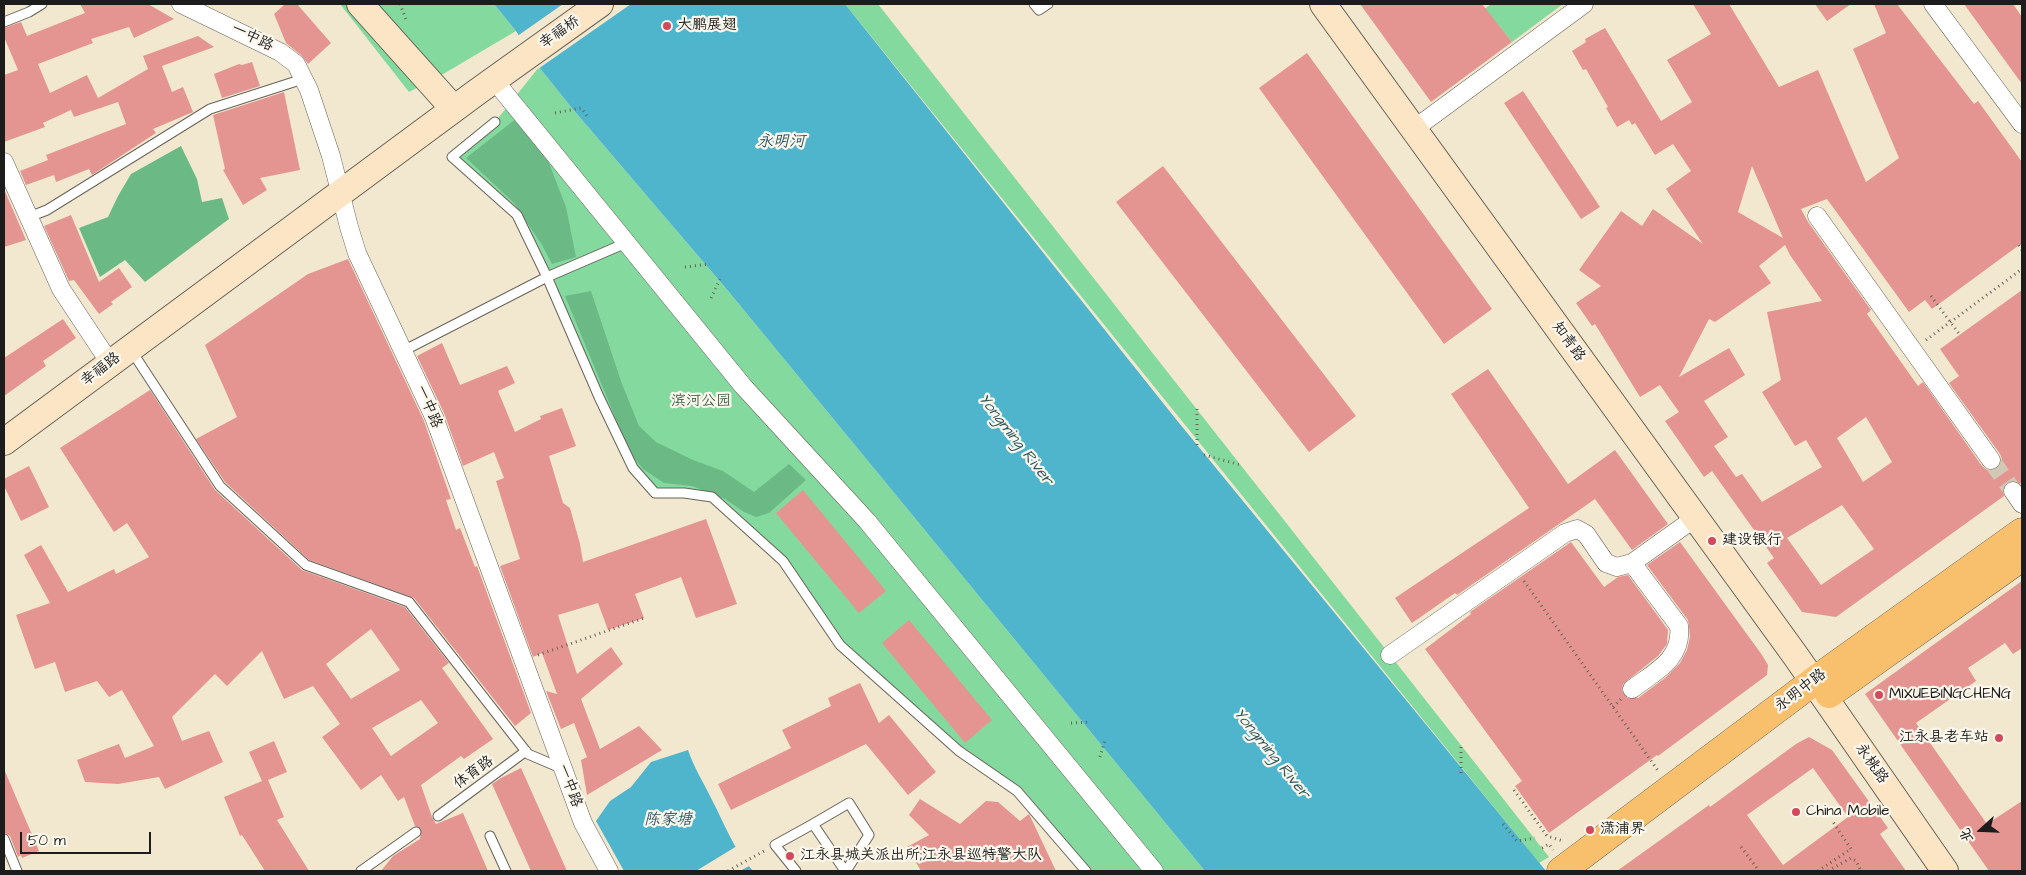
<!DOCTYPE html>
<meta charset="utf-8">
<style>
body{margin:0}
#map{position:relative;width:2026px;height:875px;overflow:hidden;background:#f2e8cf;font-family:"Architects Daughter","LXGW WenKai TC",sans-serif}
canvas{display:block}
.frame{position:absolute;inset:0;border:5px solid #1c1c1c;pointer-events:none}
.north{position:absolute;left:1956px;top:805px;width:50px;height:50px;-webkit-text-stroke:4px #fbf7ec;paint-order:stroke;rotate:250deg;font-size:14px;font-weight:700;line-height:20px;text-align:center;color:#1c1c1c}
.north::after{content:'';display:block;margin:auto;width:18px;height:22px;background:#1c1c1c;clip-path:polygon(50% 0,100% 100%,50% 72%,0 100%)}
.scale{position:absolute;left:20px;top:832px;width:131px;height:22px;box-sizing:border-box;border:2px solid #1c1c1c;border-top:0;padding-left:6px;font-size:15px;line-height:18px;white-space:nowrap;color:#1c1c1c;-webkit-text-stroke:4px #fbf7ec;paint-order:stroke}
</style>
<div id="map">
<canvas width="2026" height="875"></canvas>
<div class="frame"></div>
<div class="north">北</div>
<div class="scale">50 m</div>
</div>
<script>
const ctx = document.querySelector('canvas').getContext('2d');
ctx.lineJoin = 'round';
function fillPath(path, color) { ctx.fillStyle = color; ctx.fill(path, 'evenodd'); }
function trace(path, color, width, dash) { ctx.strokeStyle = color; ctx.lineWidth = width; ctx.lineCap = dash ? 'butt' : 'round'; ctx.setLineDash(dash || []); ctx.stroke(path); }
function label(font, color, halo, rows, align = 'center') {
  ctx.font = font + ' "Architects Daughter","LXGW WenKai TC",sans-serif'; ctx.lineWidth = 4.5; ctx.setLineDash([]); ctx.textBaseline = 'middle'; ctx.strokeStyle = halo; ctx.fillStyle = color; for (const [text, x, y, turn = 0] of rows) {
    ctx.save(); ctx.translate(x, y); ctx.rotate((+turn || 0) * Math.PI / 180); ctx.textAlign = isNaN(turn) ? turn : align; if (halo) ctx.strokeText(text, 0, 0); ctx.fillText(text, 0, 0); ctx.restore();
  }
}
fillPath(new Path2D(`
 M340 4H494L516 31 445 73 409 92Z
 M845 4H878L1549 857 1539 863Z
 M1491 4H1563L1512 42 1495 21 1475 16Z
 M539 67 571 107 729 292 1205 871H1090L1017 791 959 751 885 691 840 645 783 561 712 497 655 493 633 468 517 215 452 157 495 122Z`), '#84da9e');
fillPath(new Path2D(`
 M517 118 544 150 566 207 576 257 552 264 542 245 514 203 466 158Z
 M181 146 197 179 202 202 222 198 229 219 145 282 125 260 100 277 79 228 108 217 118 196 131 174Z
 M591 291 622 384 639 426 656 442 693 460 723 471 754 492 789 464 806 480 769 513 756 517 744 512 725 499 692 486 664 483 643 469 630 453 565 296Z`), '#6bba85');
fillPath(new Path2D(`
 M494 4H845L1175 418 1546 871H1205L729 292 571 107 539 67 516 31Z
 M688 750C694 768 704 783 712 800 725 825 734 850 753 871H624L596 821 610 801 631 787 651 762Z`), '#4eb5cc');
fillPath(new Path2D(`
 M563 4H631L538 69 516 37Z
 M737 846 751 865 740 871H696Z`), '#f2e8cf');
fillPath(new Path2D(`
 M80 4H148L174 19 134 38 129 27 91 39 93 43 38 64 50 93 87 75 98 98 148 69 143 56 198 36 214 47 162 66 172 92 183 87 193 112 153 129 156 133 92 175 89 169 56 182 54 175 26 185 20 171 48 160 46 155 126 124 118 102 74 117 71 110 43 123 45 127 4 142V75L18 70 4 37V28L21 22 27 36 85 13Z
 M285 4H297L331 43 308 64 302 56 286 43 274 14Z
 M1360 4H1482L1512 42 1431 102Z
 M1693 4H1729L1779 87 1818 70 1866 182 1899 158 1853 49 1886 33 1874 4H1897L1974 104 1978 101 2022 162V243L1932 309 1925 300 1909 312 1827 199 1801 209 1808 222 1871 310 1867 314 1918 386 1923 382 1982 466 1987 470H1992L2000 465 2002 459 2000 454 1949 383 1959 376 1940 349 2022 290V482L2020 484 2013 480 2007 483 2003 487 2004 496 1836 617 1802 612 1767 563 1774 558 1712 471 1704 477 1665 421 1679 412 1660 385 1640 397 1595 324 1592 326 1576 303 1601 286 1579 270 1621 211 1642 226 1653 209 1703 244 1666 189 1691 171 1673 144 1655 155 1635 123 1632 125 1629 120 1617 127 1606 108 1608 107 1586 69 1583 70 1572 51 1586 42 1585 39 1605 28 1661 121 1692 102 1667 60 1711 34ZM1752 166 1783 238 1738 212ZM1785 245 1790 255 1822 301 1767 312 1781 380 1762 392 1795 446 1806 440 1822 467 1762 502 1742 474 1736 477 1714 446 1728 437 1704 401 1745 375 1729 348 1679 377 1709 319 1715 322 1771 283 1759 266ZM1866 417 1892 462 1863 482 1837 438ZM1842 505 1874 549 1821 585 1787 538Z
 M1815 4H1851L1827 21Z
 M1964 4H2013L2022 17V84Z
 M1307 53 1492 309 1444 344 1259 88Z
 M252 62 260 86 222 98 214 74 239 64 242 65Z
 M1523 91 1600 207 1581 219 1504 103Z
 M284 92 300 170 260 178 267 190 243 205 223 170 225 169 213 115Z
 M1163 166 1356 416 1309 452 1116 202Z
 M4 189 26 240 4 247Z
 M71 215 99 282 119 268 132 287 111 302 113 304 99 314 74 280 69 281 44 226Z
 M348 259 424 421 451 499 446 500 456 530 460 528 475 567 477 566 531 713 515 726 414 598 309 560 225 482 196 439 237 417 205 345 308 274Z
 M63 319 76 338 43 361 46 366 4 396V358Z
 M442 343 460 385 507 366 515 383 498 391 515 432 541 419 540 416 562 408 576 446 549 456 563 503 570 508 580 544 583 562 706 519 737 604 696 618 681 577 635 594 644 618 608 630 598 603 558 615 577 674 611 647 623 664 581 699 600 749 639 726 662 750 587 795 581 760 587 757 574 723 561 729 546 691 557 694 542 653 533 657 500 566 520 559 496 481 504 478 494 452 463 466 444 413 417 356Z
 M1488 369 1568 484 1615 450 1668 524 1632 550 1595 499 1457 595 1455 593 1412 623 1395 598 1529 508 1451 394Z
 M150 390 215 490 302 570 405 607 449 663 442 668 493 739 464 759 461 756 421 785 432 817 436 824 463 813 488 871H381L393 856 420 839 421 829 415 826 404 797 398 801 381 775 361 790 322 737 340 724 313 686 284 699 262 651 227 686 215 674 172 717 182 741 209 731 223 762 165 789 159 777 118 784 85 782 77 760 119 744 125 758 154 746 122 690 109 697 97 681 65 692 55 662 35 669 16 615 50 603 24 555 41 545 68 592 114 569 116 574 149 557 127 523 114 532 60 448ZM371 629 400 670 351 699 326 664ZM421 700 438 723 391 756 372 728Z
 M29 466 49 507 21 521 4 486V479Z
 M803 490 886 591 859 613 776 513Z
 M1571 542 1604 587 1618 577 1628 575 1668 630 1667 644 1658 656 1623 684 1622 690 1627 698H1638L1665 678 1680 663 1687 650 1690 637 1688 620 1647 565 1680 542 1762 655 1768 665 1767 675 1658 756 1657 755 1549 833 1515 786 1522 781 1425 649 1471 614 1470 612Z
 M2022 581V648L2013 654 2005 643 1968 668 1976 681 1916 723 1987 824 2022 801V871H1989L1865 694Z
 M909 620 992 720 965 743 882 643Z
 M860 683 879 723 889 715 936 772 908 795 866 744 731 810 718 784 791 748 782 730 831 706 828 698Z
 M1809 737 1832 750 1888 828 1880 834 1906 871H1617L1709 805 1710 807 1796 744ZM1813 768 1848 817 1783 865 1747 815Z
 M274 741 287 772 268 780 284 817 277 820 309 871H265L242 835 240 836 224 797 262 781 249 752Z
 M521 768 567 871H531L492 784 501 778Z
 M4 769 39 851 22 858 21 855 18 857 10 836 4 833Z
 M920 799 960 824 986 801 998 802 1020 821 1029 814 1056 871H921L907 847 929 835 909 815Z`), '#e59591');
trace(new Path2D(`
 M1991 460 2013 491`), '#d2c9b4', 18, [18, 9]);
const lane = new Path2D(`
 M1034 4 1039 10 1048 4
 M4 22 29 12 42 4
 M495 122 452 157 517 215 547 277 599 397 633 468 655 493H684L712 497 783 561 840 645 959 751 1017 791 1086 871
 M29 217 47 210 210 109 303 79
 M131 350 220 486 306 565 409 602 528 754 563 769
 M403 351 547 277 626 243
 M438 816 526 751
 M813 824 849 803 869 835 846 871
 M490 836 506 871
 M4 839 17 871
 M361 871 416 832
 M796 871 775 845 813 824 845 871`);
const street = new Path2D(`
 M181 4 280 52 296 64 309 90 331 156 349 227 357 253 434 417 583 823 609 871
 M1933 4 2022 124
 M494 80 743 386 867 521 1154 871
 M1414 129 1584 4
 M4 162 61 289 110 363
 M1817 216 1991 460
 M2013 491 2022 504
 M1390 655 1565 533 1577 529 1586 534 1606 563 1617 567 1632 563 1695 518
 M1632 689C1655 672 1683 659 1679 626L1632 563`);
const secondary = new Path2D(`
 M360 4 454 109
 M1323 4 1795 655 1945 871
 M4 442 477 92 600 4`);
const primary = new Path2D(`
 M1829 694 2022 557
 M1561 871 1814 681 2022 532`);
trace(lane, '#67635b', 11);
trace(street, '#67635b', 19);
trace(secondary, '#67635b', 28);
trace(primary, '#67635b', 29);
trace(new Path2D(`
 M400 4 407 22
 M555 113 581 108 587 116
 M2019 245 2022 250
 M685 267 710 264
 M711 298 721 277
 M1926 340 2022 269
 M1197 409V447
 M1204 455 1241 465
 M1524 581 1659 772
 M538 655 644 618
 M1613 707 1621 699
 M1071 723 1090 722
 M1100 757 1105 740
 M1461 773V745
 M1514 790 1547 836 1563 841
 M1503 824 1517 841 1535 838
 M1741 847 1759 871
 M1542 848 1549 844 1553 850
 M728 871 764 851
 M1818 871 1851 849 1833 822
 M1828 871 1851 858 1856 861 1861 871`), '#67635b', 3, [1, 4]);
trace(lane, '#fff', 9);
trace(street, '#fff', 18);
trace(secondary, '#fce5c4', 26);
trace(primary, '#f8bf6c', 28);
trace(new Path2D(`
 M1931 296 1960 335`), '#67635b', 3, [1, 4]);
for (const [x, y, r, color] of [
 [667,26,5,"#d1495b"],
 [1712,541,5,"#d1495b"],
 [1879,695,5,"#d1495b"],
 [1999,738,5,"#d1495b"],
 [1796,812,5,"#d1495b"],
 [1590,830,5,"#d1495b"],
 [790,856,5,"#d1495b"]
]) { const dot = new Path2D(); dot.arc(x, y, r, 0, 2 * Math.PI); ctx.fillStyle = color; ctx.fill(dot); trace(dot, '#fbf7ec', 2); }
label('15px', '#1c1c1c', '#fbf7ec', [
 ["大鹏展翅",677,26],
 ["建设银行",1722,541],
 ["MIXUEBINGCHENG",1889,695],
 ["江永县老车站",1989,738,"right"],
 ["China Mobile",1806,812],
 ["潇浦界",1600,830],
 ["江永县城关派出所;江永县巡特警大队",800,856]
], 'left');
label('15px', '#1c1c1c', '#fbf7ec', [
 ["幸福桥",560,33,-35],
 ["一中路",252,38,26],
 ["知青路",1568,342,54],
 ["幸福路",101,370,-37],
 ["一中路",428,407,67],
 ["永明中路",1801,691,-37],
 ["永桃路",1871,764,55],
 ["体育路",474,773,-36],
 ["一中路",569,786,70]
]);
label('15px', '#405e4a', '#fbf7ec', [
 ["滨河公园",701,402]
]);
label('italic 16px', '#305962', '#fbf7ec', [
 ["永明河",781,143],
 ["Yongming River",1015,440,52],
 ["Yongming River",1271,754,51],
 ["陈家塘",668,821]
]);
</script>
